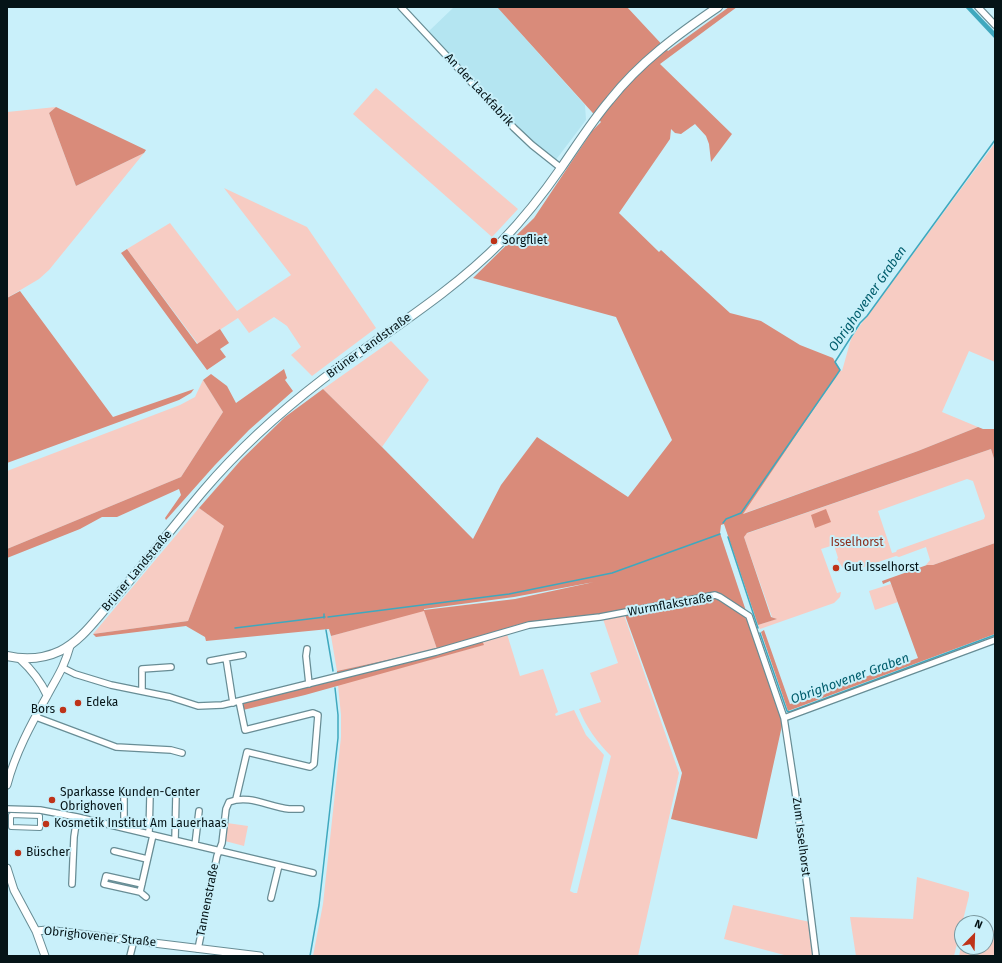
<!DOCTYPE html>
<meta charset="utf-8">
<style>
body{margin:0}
#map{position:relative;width:1002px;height:963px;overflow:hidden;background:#c9f0fa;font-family:"Fira Sans",sans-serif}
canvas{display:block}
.frame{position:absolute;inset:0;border:8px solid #051417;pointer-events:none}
.north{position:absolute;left:954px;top:915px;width:40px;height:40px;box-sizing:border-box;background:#c9f0fa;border:1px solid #7b989f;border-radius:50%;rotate:23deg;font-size:11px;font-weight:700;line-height:16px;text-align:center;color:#051417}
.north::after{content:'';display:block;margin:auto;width:14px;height:18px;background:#be3319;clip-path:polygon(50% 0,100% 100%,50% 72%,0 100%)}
</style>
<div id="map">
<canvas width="1002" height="963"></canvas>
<div class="frame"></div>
<div class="north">N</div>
</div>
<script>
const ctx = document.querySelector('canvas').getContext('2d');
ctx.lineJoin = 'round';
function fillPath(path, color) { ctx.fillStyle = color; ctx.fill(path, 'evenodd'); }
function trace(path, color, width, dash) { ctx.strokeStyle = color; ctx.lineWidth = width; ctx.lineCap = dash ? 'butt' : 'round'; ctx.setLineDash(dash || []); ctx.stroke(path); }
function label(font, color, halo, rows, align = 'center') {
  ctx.font = font + ' "Fira Sans",sans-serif'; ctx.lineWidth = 4; ctx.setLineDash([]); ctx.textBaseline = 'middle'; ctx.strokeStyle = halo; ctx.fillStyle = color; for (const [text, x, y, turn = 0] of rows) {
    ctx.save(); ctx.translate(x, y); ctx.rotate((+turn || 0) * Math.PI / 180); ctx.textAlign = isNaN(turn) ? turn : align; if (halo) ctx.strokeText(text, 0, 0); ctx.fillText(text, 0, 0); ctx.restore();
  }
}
fillPath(new Path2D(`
 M454 7H497L585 105 586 120 555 161 528 138 428 32Z`), '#b4e5f1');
fillPath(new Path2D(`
 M376 88 518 209 492 237 353 114Z
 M56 107 49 113 76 186 144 153 49 270 39 279 7 298V112Z
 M995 143V362L969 351 942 412 978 427 918 451 742 514 840 370 842 371 851 339 861 324Z
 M224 188 307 227 376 328 312 376 291 355 301 347 287 326 274 317 249 333 238 318 198 344 127 249 170 223 237 311 291 275Z
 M391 341 429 380 382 447 323 389Z
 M203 380 223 412 181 477 7 549V471L180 405 195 397Z
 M991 449 995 462V543L933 565 929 566 926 565 930 560 926 547 899 557 896 556 846 573 837 559 838 558 834 545 821 549 837 593 841 592 840 597 834 603 760 629 758 625 776 619 772 617 744 537 745 534ZM967 479 973 481 985 516 984 519 897 550 896 552 892 553 878 511Z
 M199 508 225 526 188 621 93 634Z
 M891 584 898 602 875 610 869 591Z
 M424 610 437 649 337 671 331 636Z
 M624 615 679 773 638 956H313L323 904 341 737V715L338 685 483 645 482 641 507 634 520 676 543 669 558 712 555 714 556 716 574 710 586 735 604 755 570 891 574 893H577L611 756C597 742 586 727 579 709L601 702 590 673 618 663 603 619Z
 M227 823 248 826 244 846 225 841Z
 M917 877 969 892V896L954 956H856L850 917 913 919Z
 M733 905 810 922 814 956H788L724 939Z
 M986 928 995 931V956H959L962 941V947H986Z`), '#f7ccc3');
fillPath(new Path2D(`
 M497 7H627L668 51 729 7H737L660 64 732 134 711 162 709 144 706 136 695 124 681 134 675 133 671 129 670 139 619 213 659 252 661 250 730 313 761 321 800 345 833 358 840 370 743 514 918 451 978 427 983 429H995V462L991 449 747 533 744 537 771 617 777 619 758 625 724 524 721 525 720 533 746 611 719 593 595 616 520 624 480 636 484 645 305 695 243 710 242 705 244 702 337 679V671L437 649 424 611 331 636 329 629 206 641 205 637 186 626 96 637 93 634 188 621 224 526 199 508 241 460 285 417 323 389 382 447 473 539 501 485 537 437 628 497 672 440 616 317 473 278 534 218 592 131 601 122ZM594 582 515 599 424 610V609L514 597Z
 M56 107 146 150 144 153 76 186 49 113Z
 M127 249 197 344 220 329 229 343 220 349 226 357 207 370 121 253Z
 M20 291 113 417 194 389 191 393 179 400 7 463V298Z
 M284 369 287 378 285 380 293 391 249 430 215 465 166 520 165 518 181 495 179 489 117 517H102L80 529 7 558V549L181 477 223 412 203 380 211 374 227 386 236 403Z
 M826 509 831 522 815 528 811 515Z
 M995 543V634L788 711 761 632 764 630 790 704 918 658 890 581 883 584 882 581 927 565H933Z
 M717 598 744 616 749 623 783 721 757 839 671 819 682 773 625 615Z`), '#d98b7a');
fillPath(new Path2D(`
 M965 7H971L995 32V39Z`), '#3fa8be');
trace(new Path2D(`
 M723 523 726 519 741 513 836 376 840 370 835 362 860 323 867 316 995 140
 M728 537 758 628
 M324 614V618
 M328 617 509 594 612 573 720 534
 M235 628 325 617
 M326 630 333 671
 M760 633 787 711 789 712 995 635
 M310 956 319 905 338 738V715L335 688`), '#3fa8be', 1.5);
const pedestrian = new Path2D(`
 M11 815 40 816V828L11 827Z`);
const minor = new Path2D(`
 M401 7 514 128 532 145 561 168
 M978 7 995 25
 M307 649 306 656 309 684
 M210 661 226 658
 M63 668 75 674 111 685 170 697 198 706 222 705 239 701 436 652 529 625 600 617 715 595 720 597 749 616 784 718 995 640
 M142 691V669L171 667
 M233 703 226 658 243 655
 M36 717 116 747 171 750 182 753
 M784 718 795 790 816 956
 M236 799 247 752 310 767 314 764 318 715 313 713 245 730 239 701
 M7 809 40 810 77 817 313 873
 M124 828V795
 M149 834 150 796
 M175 840 176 795
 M195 845 199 811
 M114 851 147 859
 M72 884 74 837 77 817
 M142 884 106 876 104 884 140 892 146 897
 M140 892 153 835
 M271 898 279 865
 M198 949 217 856 222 843 226 809 229 802C249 794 269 807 289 809 293 809 297 809 301 809
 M130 956 134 940`);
const tertiary = new Path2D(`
 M20 659C32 670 40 680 47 695
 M7 785C15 754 31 724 47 696 57 677 64 668 70 646
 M7 868 14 890 36 931 45 956
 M36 931 47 930 260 956`);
const primary = new Path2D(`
 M7 656C25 660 43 659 60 651 79 642 93 623 106 608 140 570 171 529 204 490 239 449 280 412 323 379 383 334 449 295 502 241 524 218 543 194 561 168 577 145 592 121 610 100 640 62 678 34 718 7`);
trace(pedestrian, '#688d95', 6);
trace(minor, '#688d95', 8);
trace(tertiary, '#688d95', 9);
trace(primary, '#688d95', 10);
trace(pedestrian, '#fff', 4);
trace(minor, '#fff', 5.5);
trace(tertiary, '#fff', 7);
trace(primary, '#fff', 8);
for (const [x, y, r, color] of [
 [494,241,4,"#be3319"],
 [836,568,4,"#be3319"],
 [78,703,4,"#be3319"],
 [63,710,4,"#be3319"],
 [52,800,4,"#be3319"],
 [46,824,4,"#be3319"],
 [18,853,4,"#be3319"]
]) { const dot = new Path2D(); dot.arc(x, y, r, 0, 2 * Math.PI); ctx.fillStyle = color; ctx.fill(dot); trace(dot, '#c9f0fa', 1.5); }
label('12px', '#051417', '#c9f0fa', [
 ["An der Lackfabrik",479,90,47],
 ["Brüner Landstraße",369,346,-36],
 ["Brüner Landstraße",137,571,-50],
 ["Wurmflakstraße",670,605,-10],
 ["Zum Isselhorst",801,837,83],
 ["Tannenstraße",208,900,-79],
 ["Obrighovener Straße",100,937,6]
]);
label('12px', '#051417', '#c9f0fa', [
 ["Sorgfliet",502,241],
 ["Gut Isselhorst",844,568],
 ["Edeka",86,703],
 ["Bors",55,710,"right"],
 ["Sparkasse Kunden-Center",60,793],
 ["Obrighoven",60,807],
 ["Kosmetik Institut Am Lauerhaas",54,824],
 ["Büscher",26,853]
], 'left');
label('12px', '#8c301f', '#c9f0fa', [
 ["Isselhorst",857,543]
]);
label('italic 13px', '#005d6c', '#c9f0fa', [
 ["Obrighovener Graben",868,299,-55],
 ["Obrighovener Graben",850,679,-20]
]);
</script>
